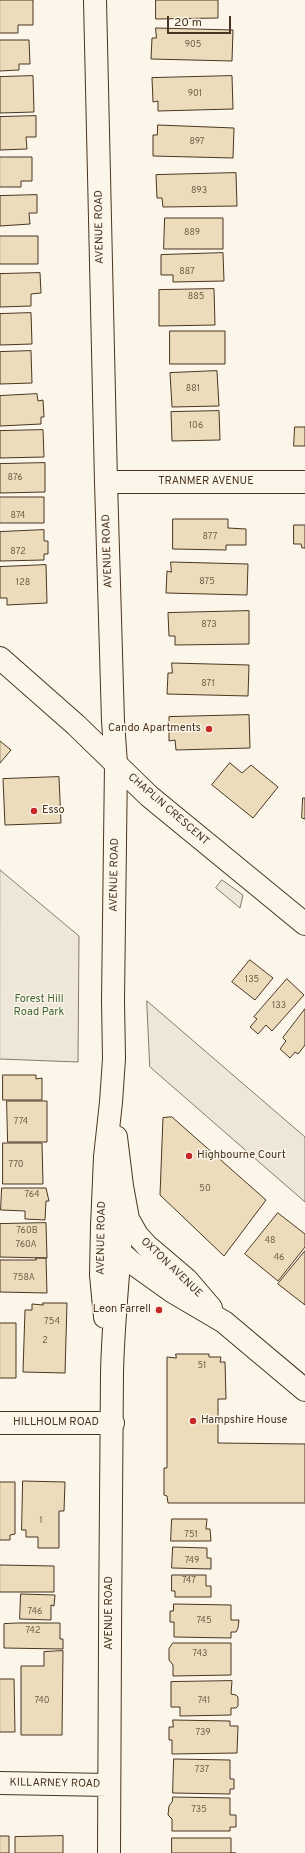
<!DOCTYPE html>
<style>
body{margin:0}
#map{position:relative;width:305px;height:1853px;overflow:hidden;background:#fbf6e9;font-family:Overpass,sans-serif}
canvas{display:block}
.scale{position:absolute;left:167px;top:16px;width:64px;height:18px;box-sizing:border-box;border:2px solid #4a3520;border-top:0;padding-left:5px;font-size:12px;line-height:14px;white-space:nowrap;color:#4a3520;-webkit-text-stroke:3px #fbf6e9;paint-order:stroke}
</style>
<div id="map">
<canvas width="305" height="1853"></canvas>
<div class="scale">20 m</div>
</div>
<script>
const ctx = document.querySelector('canvas').getContext('2d');
ctx.lineJoin = 'round';
function fillPath(path, color) { ctx.fillStyle = color; ctx.fill(path, 'evenodd'); }
function trace(path, color, width, dash) { ctx.strokeStyle = color; ctx.lineWidth = width; ctx.lineCap = dash ? 'butt' : 'round'; ctx.setLineDash(dash || []); ctx.stroke(path); }
function label(font, color, halo, rows, align = 'center') {
  ctx.font = font + ' Overpass,sans-serif'; ctx.lineWidth = 3; ctx.setLineDash([]); ctx.textBaseline = 'middle'; ctx.strokeStyle = halo; ctx.fillStyle = color; for (const [text, x, y, turn = 0] of rows) {
    ctx.save(); ctx.translate(x, y); ctx.rotate((+turn || 0) * Math.PI / 180); ctx.textAlign = isNaN(turn) ? turn : align; if (halo) ctx.strokeText(text, 0, 0); ctx.fillText(text, 0, 0); ctx.restore();
  }
}
const green = new Path2D(`
 M0 870 79 936 78 1062 0 1059Z
 M222 880 243 895 240 908 216 888Z
 M147 1001 305 1137V1202L150 1067Z`);
fillPath(green, '#ede6d9');
trace(green, '#887966', 1);
const building = new Path2D(`
 M0 0H33V25H18V33H0Z
 M156 0H218V18L156 19Z
 M156 28 233 30 232 61 151 59 152 38H156Z
 M0 40H29L30 64H19V70L0 71Z
 M33 76 34 112 0 113V77Z
 M232 76 233 109 158 111V101L153 102 152 78Z
 M36 116V137H26L27 149 0 150V117Z
 M158 125 234 128 233 158 153 156V135H157Z
 M0 157H32V181H21V187H0Z
 M236 173 237 206 163 207 162 198H157L156 175Z
 M37 195V213H29L30 224 0 226V196Z
 M165 218H223V249H164Z
 M0 236H38V264H0Z
 M223 253 224 281 173 282V275H161V255Z
 M40 273 41 293 31 294V306L0 307V274Z
 M214 289 215 325 159 326V290Z
 M31 313 32 344 0 345V314Z
 M170 331H225V364H170Z
 M31 351 32 383 0 384V352Z
 M217 371 219 406 172 407 170 373Z
 M37 394 38 401 43 400 44 417H41V424L0 426V396Z
 M219 411 220 440 172 441 171 412Z
 M295 427H305V446H294Z
 M43 430 44 457 0 458V431Z
 M45 463V492L0 493V464Z
 M0 497H44V523H0Z
 M173 519H228V528L246 529V545H226V550L173 549Z
 M294 525H305V548H302L301 544H294Z
 M44 530V541H48V554H44V560L0 561V532Z
 M171 562 248 564 247 595 166 593 167 571 171 572Z
 M46 565 47 603 7 605V598H0V567Z
 M249 611V644L175 645V636H169L168 613Z
 M172 663 249 665 248 696 167 694 168 673H172Z
 M249 715 250 748 176 750 175 740 169 741V717Z
 M0 741 11 750 0 763Z
 M230 763 242 773 251 765 278 787 253 818 212 785Z
 M59 777 61 823 5 825 3 779Z
 M303 798H305V819L302 818Z
 M250 960 273 978 255 1000 232 982Z
 M287 979 304 995 272 1031 266 1025 258 1034 250 1027 257 1019 254 1017Z
 M305 1009V1045L298 1054 295 1052 290 1058 280 1049 286 1041 283 1038Z
 M3 1075H36V1079L42 1078V1100H3Z
 M7 1101H47V1142H8Z
 M172 1117 266 1200 224 1256 160 1195 163 1118Z
 M3 1143H42L43 1184H3Z
 M2 1188H46L49 1201H46L45 1220 25 1219V1211L1 1210Z
 M278 1213 305 1234V1247L278 1281 245 1254Z
 M46 1223 47 1258 0 1257V1224Z
 M305 1251V1305L278 1284Z
 M36 1258H46L47 1293 0 1292V1260H36Z
 M43 1303H67L65 1373 23 1372 25 1310H32V1304L43 1305Z
 M0 1323H16V1378H0Z
 M176 1354H209V1357H221L220 1362H225L226 1399H218V1443L305 1444V1503H168L167 1496 164 1495V1468H167V1357L176 1358Z
 M23 1481 65 1482 64 1511H59V1548H38V1537H26V1530H22Z
 M0 1482H15V1534L10 1535V1540H0Z
 M172 1519H207L206 1529H210L211 1541H171Z
 M173 1547 207 1548V1558H211V1569L172 1568Z
 M0 1565 54 1566V1592H0Z
 M172 1575H206V1586H211V1597H175V1591H172Z
 M21 1594 55 1595 54 1606 51 1605V1620L20 1619Z
 M174 1604 231 1605V1620H239L238 1628 236 1632H231V1638L174 1637V1622H170V1611H173Z
 M18 1623H60V1639H63V1649L4 1648V1624Z
 M173 1643H231V1675L173 1676V1665L169 1660V1649Z
 M63 1651 62 1735H21V1666H44V1652Z
 M0 1679H14L15 1732H0Z
 M232 1681 231 1694 236 1695 238 1697V1706L236 1708H231V1715L180 1716V1707H171V1682Z
 M173 1720 230 1721V1726H238L237 1753 172 1754V1740H169V1727H173Z
 M174 1759 230 1760V1779H234V1789H230V1794L173 1793Z
 M173 1797 230 1798V1815H236V1827H230V1831H172V1819L168 1815 169 1806 172 1802Z
 M0 1836H9V1853H0Z
 M63 1836V1853H15V1837Z
 M172 1838H231V1853H236H172Z`);
fillPath(building, '#ecdcbc');
trace(building, '#4a3520', 1);
const minor = new Path2D(`
 M106 482H305
 M0 658 76 725 149 796 305 924
 M102 1226 101 1275 105 1317
 M0 1423H113
 M0 1783 109 1785
 M109 1853C110 1693 110 1534 112 1374 113 1316 121 1259 122 1201`);
const major = new Path2D(`
 M95 0 106 482 113 721 116 764 113 1000 114 1059 111 1102 105 1157 102 1226 110 1243 131 1262 173 1292 224 1322 305 1390
 M116 1137 122 1186 128 1219 137 1235 147 1246 187 1280 211 1308`);
trace(minor, '#4a3520', 24);
trace(major, '#4a3520', 24);
trace(minor, '#fbf6e9', 22);
trace(major, '#fbf6e9', 22);
for (const [x, y, r, color] of [
 [209,729,4,"#c62828"],
 [34,811,4,"#c62828"],
 [189,1156,4,"#c62828"],
 [159,1310,4,"#c62828"],
 [193,1421,4,"#c62828"]
]) { const dot = new Path2D(); dot.arc(x, y, r, 0, 2 * Math.PI); ctx.fillStyle = color; ctx.fill(dot); trace(dot, '#fbf6e9', 1.5); }
label('9px', '#725f47', null, [
 ["905",193,45],
 ["901",195,94],
 ["897",197,142],
 ["893",199,191],
 ["889",192,233],
 ["887",187,272],
 ["885",196,297],
 ["881",193,389],
 ["106",196,426],
 ["876",15,478],
 ["874",18,516],
 ["877",210,537],
 ["872",18,552],
 ["875",207,582],
 ["128",23,583],
 ["873",209,625],
 ["871",208,684],
 ["135",252,980],
 ["133",279,1006],
 ["774",21,1122],
 ["770",16,1165],
 ["50",205,1189],
 ["764",32,1195],
 ["760B",27,1231],
 ["48",270,1241],
 ["760A",26,1245],
 ["46",279,1258],
 ["758A",24,1278],
 ["754",52,1322],
 ["2",45,1341],
 ["51",202,1366],
 ["1",41,1521],
 ["751",191,1535],
 ["749",192,1561],
 ["747",189,1581],
 ["746",35,1612],
 ["745",204,1621],
 ["742",33,1631],
 ["743",200,1654],
 ["740",42,1701],
 ["741",204,1701],
 ["739",203,1733],
 ["737",202,1770],
 ["735",199,1810]
]);
label('11px', '#4a3520', '#fbf6e9', [
 ["AVENUE ROAD",100,227,-91],
 ["TRANMER AVENUE",206,482],
 ["AVENUE ROAD",108,551,-92],
 ["CHAPLIN CRESCENT",168,810,41],
 ["AVENUE ROAD",115,875,-89],
 ["AVENUE ROAD",102,1238,-89],
 ["OXTON AVENUE",171,1268,44],
 ["HILLHOLM ROAD",56,1423],
 ["AVENUE ROAD",110,1613,-90],
 ["KILLARNEY ROAD",55,1784,1]
]);
label('11px', '#4a3520', '#fbf6e9', [
 ["Cando Apartments",201,729,"right"],
 ["Esso",42,811],
 ["Highbourne Court",197,1156],
 ["Leon Farrell",151,1310,"right"],
 ["Hampshire House",201,1421]
], 'left');
label('11px', '#436837', '#fbf6e9', [
 ["Forest Hill",39,1000],
 ["Road Park",39,1013]
]);
</script>
